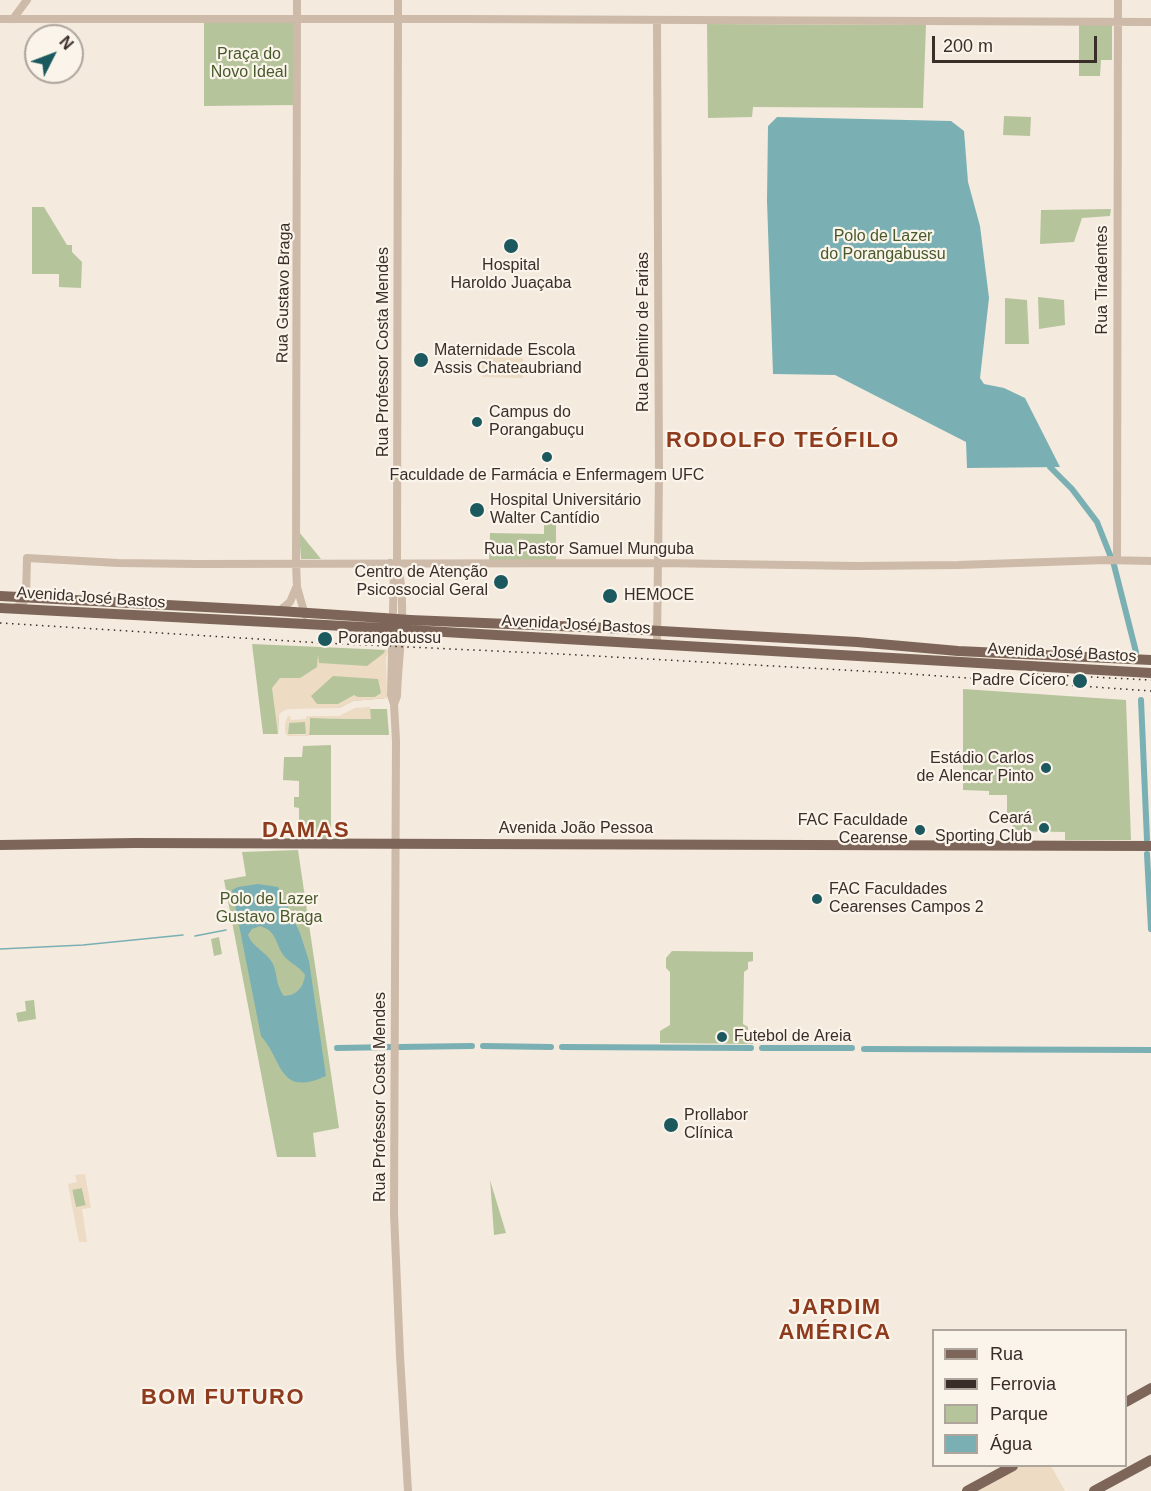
<!DOCTYPE html>
<meta charset="utf-8">
<style>
body{margin:0}
#map{position:relative;width:1151px;height:1491px;overflow:hidden;background:#f4eade;font-family:Arial,sans-serif}
canvas{display:block}
.legend{position:absolute;left:932px;top:1329px;width:195px;height:138px;box-sizing:border-box;background:#fbf4eb;border:2px solid #aea59d;margin:0;padding:8px 10px;list-style:none;font-size:18px;color:#3a2e29}
.legend li{display:flex;align-items:center;gap:12px;height:30px}
.legend b{width:30px;border:2px solid #aea59d}
.north{position:absolute;left:24px;top:24px;width:60px;height:60px;box-sizing:border-box;background:#fbf4eb;border:2px solid #aea59d;border-radius:50%;rotate:48deg;font-size:16px;font-weight:700;line-height:24px;text-align:center;color:#3a2e29}
.north::after{content:'';display:block;margin:auto;width:21px;height:27px;background:#1b595e;clip-path:polygon(50% 0,100% 100%,50% 72%,0 100%)}
.scale{position:absolute;left:932px;top:36px;width:165px;height:27px;box-sizing:border-box;border:3px solid #3a2e29;border-top:0;padding-left:8px;font-size:18px;line-height:21px;white-space:nowrap;color:#3a2e29;-webkit-text-stroke:4px #fbf4eb;paint-order:stroke}
</style>
<div id="map">
<canvas width="1151" height="1491"></canvas>
<ul class="legend">
<li><b style="height:8px;background:#7d6659"></b>Rua</li>
<li><b style="height:8px;background:#3a2e29"></b>Ferrovia</li>
<li><b style="height:16px;background:#b6c49c"></b>Parque</li>
<li><b style="height:16px;background:#7ab0b3"></b>Água</li>
</ul>
<div class="north">N</div>
<div class="scale">200 m</div>
</div>
<script>
const ctx = document.querySelector('canvas').getContext('2d');
ctx.lineJoin = 'round';
function fillPath(path, color) { ctx.fillStyle = color; ctx.fill(path, 'evenodd'); }
function trace(path, color, width, dash) { ctx.strokeStyle = color; ctx.lineWidth = width; ctx.lineCap = dash ? 'butt' : 'round'; ctx.setLineDash(dash || []); ctx.stroke(path); }
function label(font, color, halo, rows, align = 'center') {
  ctx.font = font + ' Arial,sans-serif'; ctx.lineWidth = 4.5; ctx.setLineDash([]); ctx.textBaseline = 'middle'; ctx.strokeStyle = halo; ctx.fillStyle = color; for (const [text, x, y, turn = 0] of rows) {
    ctx.save(); ctx.translate(x, y); ctx.rotate((+turn || 0) * Math.PI / 180); ctx.textAlign = isNaN(turn) ? turn : align; if (halo) ctx.strokeText(text, 0, 0); ctx.fillText(text, 0, 0); ctx.restore();
  }
}
fillPath(new Path2D(`
 M204 22H294V105L204 106Z
 M707 24 926 25 923 108 753 107 752 117 708 118Z
 M1079 24H1112V60H1101L1100 76H1079Z
 M1004 116 1031 117 1030 136 1003 135Z
 M32 207H44L67 245H72V252L82 262 81 288 59 287V274H32Z
 M1111 209 1110 216 1082 218 1074 242 1040 244 1041 210Z
 M1038 297 1064 300 1065 325 1039 329Z
 M1005 298 1027 300 1029 344H1005Z
 M544 520H556V562L489 561 490 533 544 534Z
 M299 532 321 559H301Z
 M252 644 388 650 386 657 385 686 387 698 353 701 339 708H293L282 710 279 714 278 734H263Z
 M963 689 1126 700 1131 840H1065V832L1013 831 1012 818 1007 817V795H989V791L963 790Z
 M370 709H387L389 735H309L310 718 370 719Z
 M289 722H305L307 734H288Z
 M331 745V838H299V808L294 807V797H299V781L283 780 284 757H302L303 746Z
 M298 850 339 1128 313 1133 316 1157H277L224 880 246 876 242 852Z
 M219 937 222 954 214 956 211 939Z
 M672 951 753 952V961L748 962V969L744 972 743 1024 748 1027V1039L753 1040V1044L660 1043V1031L670 1025V972L666 968V958Z
 M34 1000 36 1019 18 1022 16 1013 26 1011 25 1001Z
 M490 1179V1180L506 1233 494 1235Z
 M82 1188 86 1206 76 1208 72 1189Z`), '#b6c49c');
fillPath(new Path2D(`
 M482 357 523 358V378L482 377Z
 M385 650H388L386 657 387 698 353 701 339 708 287 709 279 714 278 734 272 688 280 678H300L317 667 318 654 319 663 367 666 384 653ZM333 676 378 679 381 693 375 697H358L354 695 338 704H317L311 696Z
 M370 707 371 719 310 718 309 736H288L285 733V723L288 716H290L291 720 306 719 307 716H339L355 708ZM305 722 306 735 288 734V723Z
 M85 1174 91 1208 82 1209 87 1242H79L68 1184 77 1182 75 1175ZM82 1188 86 1205 76 1207 72 1190Z
 M1020 1466H1051L1065 1491H975Z`), '#eddbc4');
fillPath(new Path2D(`
 M777 117 951 121 964 131 968 182 980 226 989 298 980 378 984 384 1004 388 1025 398 1060 467 967 468 966 442 835 375 773 374 767 201 768 126Z
 M258 884 278 887 300 933 309 961 326 1076C278 1098 283 1060 261 1036L232 890 238 887ZM260 926C280 932 274 947 287 959 293 965 300 967 305 975 304 987 296 996 284 996 275 983 278 976 273 964 267 952 252 947 248 935L252 929Z`), '#7ab0b3');
trace(new Path2D(`
 M195 936 226 930
 M0 949 83 945 183 935`), '#7ab0b3', 1.5);
trace(new Path2D(`
 M1050 467 1072 489 1097 522 1114 565 1136 652
 M1141 700 1147 840
 M1147 854 1151 929
 M483 1046 551 1047
 M400 1047 472 1046
 M562 1047 751 1048
 M337 1048 392 1047
 M762 1048H852
 M864 1049 1151 1050`), '#7ab0b3', 6);
trace(new Path2D(`
 M297 0 296 563 297 587 305 615
 M0 19H464L1151 22
 M13 19 27 0
 M1117 560 1118 0
 M390 563 394 569 391 695 394 704 396 741 394 1213 400 1356 408 1491
 M15 608 23 603 26 597 27 558 118 563 197 564 658 563 857 566 958 565 1106 560 1151 561
 M279 611 290 602 296 588
 M657 645 659 475 657 20
 M394 704 397 696C398 654 408 603 397 563L398 0`), '#cdbaa8', 8);
trace(new Path2D(`
 M0 596 279 611 383 618
 M0 608 382 628
 M410 620 607 628 857 642 958 651 1151 660
 M410 630 1151 673
 M0 845 135 843 1151 846
 M1126 1402 1151 1388
 M967 1491 1013 1466
 M1094 1491 1151 1460`), '#7d6659', 10);
trace(new Path2D(`
 M0 623 322 643 560 654 897 673 1151 691
 M1031 674 1151 680`), '#3a2e29', 1.5, [1.5, 4.5]);
trace(new Path2D(`
 M383 618 410 620
 M382 628 410 630`), '#7d6659', 10);
for (const [x, y, r, color] of [
 [511,246,8,"#1b595e"],
 [421,360,8,"#1b595e"],
 [477,422,6,"#1b595e"],
 [547,457,6,"#1b595e"],
 [477,510,8,"#1b595e"],
 [501,582,8,"#1b595e"],
 [610,596,8,"#1b595e"],
 [325,639,8,"#1b595e"],
 [1080,681,8,"#1b595e"],
 [1046,768,6,"#1b595e"],
 [1044,828,6,"#1b595e"],
 [920,830,6,"#1b595e"],
 [817,899,6,"#1b595e"],
 [722,1037,6,"#1b595e"],
 [671,1125,8,"#1b595e"]
]) { const dot = new Path2D(); dot.arc(x, y, r, 0, 2 * Math.PI); ctx.fillStyle = color; ctx.fill(dot); trace(dot, '#fbf4eb', 2); }
label('16px', '#485a2b', '#fbf4eb', [
 ["Praça do",249,55],
 ["Novo Ideal",249,73],
 ["Polo de Lazer",883,237],
 ["do Porangabussu",883,255],
 ["Polo de Lazer",269,900],
 ["Gustavo Braga",269,918]
]);
label('16px', '#3a2e29', '#fbf4eb', [
 ["Hospital",511,266,"center"],
 ["Haroldo Juaçaba",511,284,"center"],
 ["Maternidade Escola",434,351],
 ["Assis Chateaubriand",434,369],
 ["Campus do",489,413],
 ["Porangabuçu",489,431],
 ["Faculdade de Farmácia e Enfermagem UFC",547,476,"center"],
 ["Hospital Universitário",490,501],
 ["Walter Cantídio",490,519],
 ["Centro de Atenção",488,573,"right"],
 ["Psicossocial Geral",488,591,"right"],
 ["HEMOCE",624,596],
 ["Porangabussu",338,639],
 ["Padre Cícero",1066,681,"right"],
 ["Estádio Carlos",1034,759,"right"],
 ["de Alencar Pinto",1034,777,"right"],
 ["Ceará",1032,819,"right"],
 ["Sporting Club",1032,837,"right"],
 ["FAC Faculdade",908,821,"right"],
 ["Cearense",908,839,"right"],
 ["FAC Faculdades",829,890],
 ["Cearenses Campos 2",829,908],
 ["Futebol de Areia",734,1037],
 ["Prollabor",684,1116],
 ["Clínica",684,1134]
], 'left');
label('16px', '#3a2e29', '#fbf4eb', [
 ["Rua Tiradentes",1103,280,-90],
 ["Rua Gustavo Braga",284,293,-89],
 ["Rua Delmiro de Farias",644,332,-90],
 ["Rua Professor Costa Mendes",384,352,-90],
 ["Rua Pastor Samuel Munguba",589,550],
 ["Avenida José Bastos",91,598,4],
 ["Avenida José Bastos",576,625,3],
 ["Avenida José Bastos",1062,653,3],
 ["Avenida João Pessoa",576,829],
 ["Rua Professor Costa Mendes",381,1097,-90]
]);
ctx.letterSpacing = '1.5px';
label('bold 22px', '#8e3a1c', '#fbf4eb', [
 ["RODOLFO TEÓFILO",783,441],
 ["DAMAS",306,831],
 ["JARDIM",835,1308],
 ["AMÉRICA",835,1333],
 ["BOM FUTURO",223,1398]
]);
ctx.letterSpacing = '0px';
</script>
